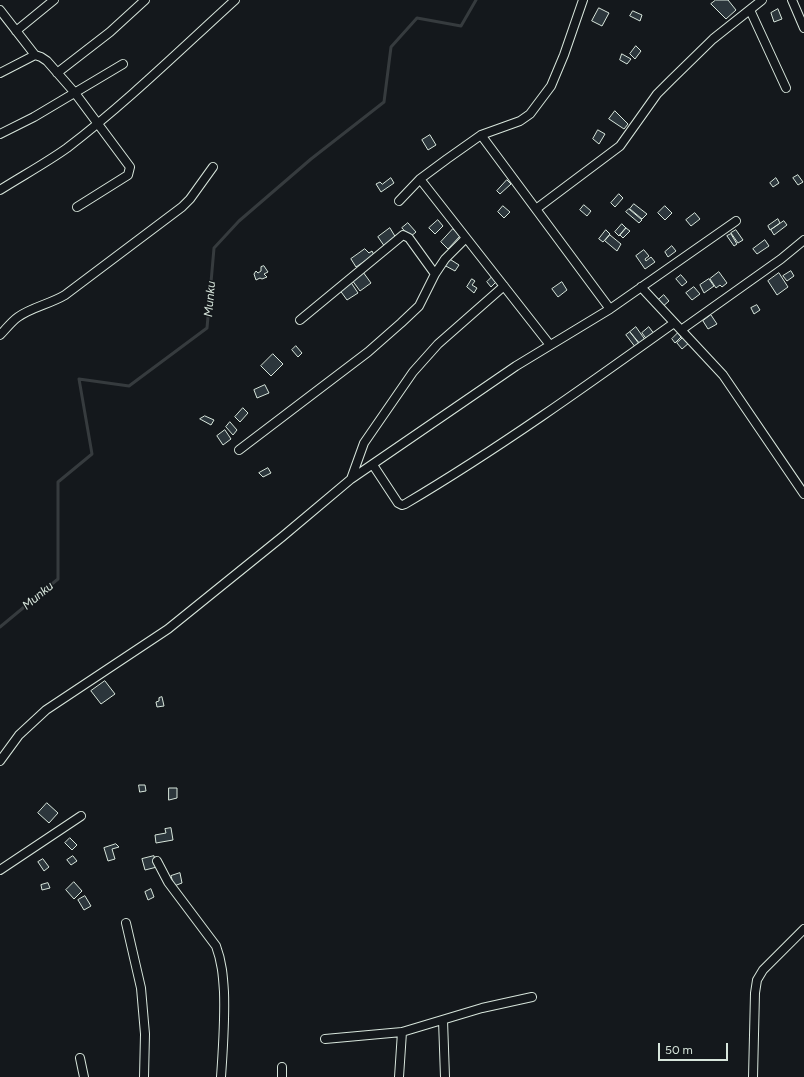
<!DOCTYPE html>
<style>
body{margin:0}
#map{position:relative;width:804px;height:1077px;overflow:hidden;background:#14181c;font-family:Figtree,sans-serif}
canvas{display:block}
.scale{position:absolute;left:658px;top:1043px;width:70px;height:18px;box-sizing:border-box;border:2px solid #d8e6dc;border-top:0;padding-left:5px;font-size:12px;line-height:14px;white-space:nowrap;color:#d8e6dc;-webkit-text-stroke:3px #14181c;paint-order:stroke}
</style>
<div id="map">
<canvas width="804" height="1077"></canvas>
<div class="scale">50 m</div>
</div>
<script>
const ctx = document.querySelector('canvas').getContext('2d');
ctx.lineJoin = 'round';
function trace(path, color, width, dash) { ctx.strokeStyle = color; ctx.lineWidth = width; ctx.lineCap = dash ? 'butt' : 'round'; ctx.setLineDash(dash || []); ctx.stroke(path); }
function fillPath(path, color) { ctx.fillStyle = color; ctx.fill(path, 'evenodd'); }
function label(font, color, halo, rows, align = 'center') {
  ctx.font = font + ' Figtree,sans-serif'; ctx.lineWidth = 3; ctx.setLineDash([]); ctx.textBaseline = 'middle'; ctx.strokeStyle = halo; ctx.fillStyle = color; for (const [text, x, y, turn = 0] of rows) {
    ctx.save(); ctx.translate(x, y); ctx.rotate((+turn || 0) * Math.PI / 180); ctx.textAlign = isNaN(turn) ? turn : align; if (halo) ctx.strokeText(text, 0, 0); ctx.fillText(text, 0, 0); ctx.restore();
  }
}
trace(new Path2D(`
 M0 627 58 579V482L92 454 79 379 129 386 207 328 214 248 239 221 311 159 384 102 391 47 417 18 461 26 476 0`), '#363b3e', 3);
const building = new Path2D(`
 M716 0H728L736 10 726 19 711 4Z
 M599 8 609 13 602 26 592 21Z
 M778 9 782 19 774 22 771 13Z
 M633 11 642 15 640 21 630 16Z
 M636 46 641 51 635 59 630 54Z
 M622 54 631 59 627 64 620 60Z
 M615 111 628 124 624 129 609 119Z
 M598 130 605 134 599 144 593 139Z
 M430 135 436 145 428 150 422 140Z
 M798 175 803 182 798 185 793 178Z
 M391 178 394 183 381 192 376 184 380 182 382 184Z
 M776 178 779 183 773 187 770 183Z
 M507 180 511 184 500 194 497 191Z
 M619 194 623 198 615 207 611 203Z
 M634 204 647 214 642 219 630 209Z
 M584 205 591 211 587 216 580 210Z
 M503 206 510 212 504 218 498 212Z
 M665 206 672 213 665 220 658 213Z
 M629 209 642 220 639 223 626 212Z
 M695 213 700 219 691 226 686 220Z
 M778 219 780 223 770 230 768 226Z
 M438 220 443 226 435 234 429 228Z
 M784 221 787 225 774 235 771 230Z
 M408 223 416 232 410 237 402 228Z
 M622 224 626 228 619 236 615 232Z
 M390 228 396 238 385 247 378 237Z
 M626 228 630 231 623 238 620 235Z
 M453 229 460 236 448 249 441 242Z
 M606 230 610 234 603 242 599 239Z
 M736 230 743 240 738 243 731 233Z
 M731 234 737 244 734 246 727 236Z
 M610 235 621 244 617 251 605 241Z
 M765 240 769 246 757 254 753 249Z
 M672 246 676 251 668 257 665 252Z
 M365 249 369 253 372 251 374 255 356 267 351 259Z
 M644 250 649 256 645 259 646 261 651 257 655 262 645 269 636 256Z
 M448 258 459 265 455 271 444 265Z
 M264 266 268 272 264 274 267 277 262 279 260 278 256 280 254 274 256 271 258 273 261 271V267Z
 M791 271 794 276 787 281 783 276Z
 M363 272 371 283 360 291 352 280Z
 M719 272 727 283 722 287 720 285 716 288 710 279Z
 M779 273 788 287 777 295 768 281Z
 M681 275 687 282 682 286 676 279Z
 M492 277 496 282 491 287 487 282Z
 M472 279 475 281 472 285 477 288 474 293 467 287Z
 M709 279 714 286 704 293 700 285Z
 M350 281 358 293 347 300 339 289Z
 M562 282 567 290 558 297 552 289Z
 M694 287 700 294 692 300 686 293Z
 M664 295 669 301 661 308 656 302Z
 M757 305 760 310 754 314 751 308Z
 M711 315 717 324 708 329 703 321Z
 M636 327 646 341 641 345 630 332Z
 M649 327 655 335 648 341 642 333Z
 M630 332 640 345 636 348 626 335Z
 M678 333 681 337 675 343 672 339Z
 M685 336 690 342 682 349 677 343Z
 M296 346 302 353 298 357 292 350Z
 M273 354 283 364 271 376 261 366Z
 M265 385 269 393 257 398 254 390Z
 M243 408 248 413 240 422 235 417Z
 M205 416 214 420 211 425 200 419Z
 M230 422 237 430 233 435 226 427Z
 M225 430 231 439 223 445 217 436Z
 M268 468 271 473 263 477 259 473Z
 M105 681 115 694 101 704 91 691Z
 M162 697 164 706 157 707 156 702 159 701V698Z
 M139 785H145L146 791 140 792Z
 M169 788H177V798L169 800Z
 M47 803 58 813 49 823 38 813Z
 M171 828 173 840 156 843 155 835 166 833 165 829Z
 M70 838 77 845 72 850 65 843Z
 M116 844 119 847 112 849 115 859 108 861 104 848Z
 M73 856 77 861 71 865 67 860Z
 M154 856 157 867 145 870 142 859Z
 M43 859 49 867 44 871 38 862Z
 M180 873 182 883 174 886 171 876Z
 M74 882 82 891 74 899 66 890Z
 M48 883 50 888 42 890 41 885Z
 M151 889 154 897 148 900 145 892Z
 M85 896 91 906 84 910 78 900Z`);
fillPath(building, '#2c363c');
trace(building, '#d8e6dc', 1);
const minor = new Path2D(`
 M792 0 804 28
 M0 10 35 55 41 57 47 61 75 93 130 167 128 175 77 207
 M750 10 786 88
 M16 31 54 0
 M0 73 35 55
 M57 73 110 32 145 0
 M0 134 34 117 123 64
 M481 135 610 309
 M420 179 550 345
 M0 190C22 176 46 163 67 148 126 103 180 50 235 0
 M399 201 420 179 447 159 481 135 520 121 530 114 551 86 564 55 583 0
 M536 209 620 146 657 94 671 80 713 39 762 0
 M641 287 723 375 804 494
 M300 320 403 235 409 238 435 274
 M681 330 781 259 804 240
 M0 335C6 329 11 322 18 317 32 307 50 304 65 295L182 207 190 199 213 167
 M239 450 368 352 401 323 419 306 435 274 445 259 466 238
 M373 465 398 503 402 505 405 504C498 449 586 386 674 323
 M351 479 364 443 413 372 438 344 504 286
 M0 761 19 735 46 710 168 629 282 537 351 479 516 366 610 309 736 221
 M157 861 168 882 216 946C222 962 223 976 224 992 225 1021 223 1049 221 1077
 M0 870 81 816
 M126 923 141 988 145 1034 144 1077
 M443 1020 445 1077
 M325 1039 402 1032 482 1008 532 997
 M80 1058 84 1077
 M282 1077V1067
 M399 1077 402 1032
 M753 1077 755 993 757 980 763 970 804 929`);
trace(minor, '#d8e6dc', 10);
trace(minor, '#14181c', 8);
label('italic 12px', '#d8e6dc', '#14181c', [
 ["Munku",210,299,-85],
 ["Munku",38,596,-40]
]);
</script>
